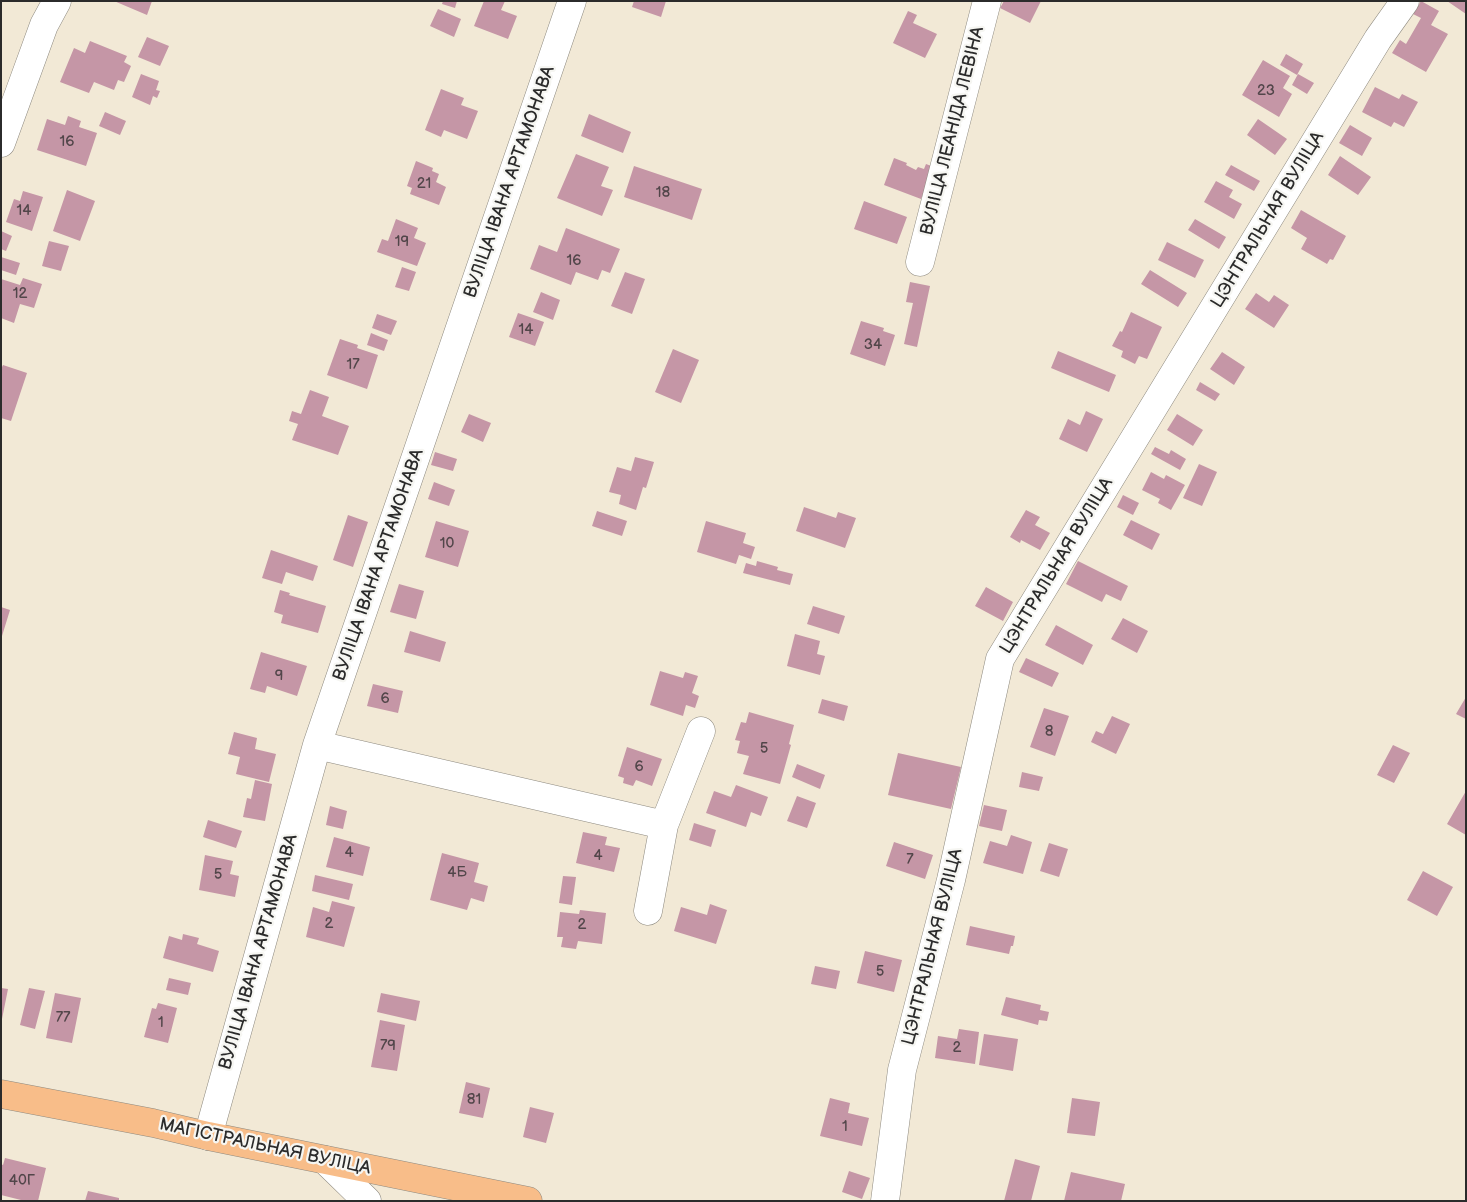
<!DOCTYPE html>
<meta charset="utf-8">
<style>
body{margin:0}
#map{position:relative;width:1467px;height:1202px;overflow:hidden;background:#f2e9d6;font-family:"Balsamiq Sans",sans-serif}
canvas{display:block}
.frame{position:absolute;inset:0;border:2px solid #2b2b2b;pointer-events:none}
</style>
<div id="map">
<canvas width="1467" height="1202"></canvas>
<div class="frame"></div>
</div>
<script>
const ctx = document.querySelector('canvas').getContext('2d');
ctx.lineJoin = 'round';
function fillPath(path, color) { ctx.fillStyle = color; ctx.fill(path, 'evenodd'); }
function trace(path, color, width, dash) { ctx.strokeStyle = color; ctx.lineWidth = width; ctx.lineCap = dash ? 'butt' : 'round'; ctx.setLineDash(dash || []); ctx.stroke(path); }
function label(font, color, halo, rows, align = 'center') {
  ctx.font = font + ' "Balsamiq Sans",sans-serif'; ctx.lineWidth = 4.5; ctx.setLineDash([]); ctx.textBaseline = 'middle'; ctx.strokeStyle = halo; ctx.fillStyle = color; for (const [text, x, y, turn = 0] of rows) {
    ctx.save(); ctx.translate(x, y); ctx.rotate((+turn || 0) * Math.PI / 180); ctx.textAlign = isNaN(turn) ? turn : align; if (halo) ctx.strokeText(text, 0, 0); ctx.fillText(text, 0, 0); ctx.restore();
  }
}
fillPath(new Path2D(`
 M114 1H152L147 15Z
 M443 1H457L455 8 442 4Z
 M484 1H505L501 10 517 16 508 39 474 26Z
 M634 1H666L661 17 632 7Z
 M1004 1H1041L1030 23 1000 8Z
 M1421 1 1439 11 1431 25 1448 34 1426 72 1392 53 1400 40 1406 44 1421 18 1413 14Z
 M1447 1H1466V14Z
 M438 9 461 19 454 37 430 26Z
 M908 11 917 15 913 23 937 34 925 58 893 43Z
 M147 37 169 46 160 66 138 57Z
 M90 41 127 56 124 62 131 66 124 82 118 80 114 90 94 82 89 93 60 82 74 48 85 53Z
 M1286 54 1303 64 1297 75 1280 65Z
 M1263 60 1290 76 1283 88 1292 94 1279 117 1242 95Z
 M141 74 159 81 156 90 160 91 157 98 153 96 150 105 132 97Z
 M1298 74 1314 83 1307 94 1292 85Z
 M1375 87 1399 99 1402 94 1418 102 1404 127 1394 122 1391 127 1362 112Z
 M441 89 464 98 461 105 478 111 467 139 444 130 441 137 425 130Z
 M105 112 126 121 120 135 99 126Z
 M589 114 631 132 623 153 581 136Z
 M68 116 81 121 79 127 97 133 86 166 37 150 47 119 65 125Z
 M1258 119 1287 139 1275 155 1247 135Z
 M1350 125 1372 138 1362 156 1339 143Z
 M576 154 609 167 601 186 613 190 602 216 557 198Z
 M1340 156 1371 177 1358 195 1328 175Z
 M894 158 907 163 906 165 916 170 918 167 924 169 926 164 934 167 921 199 884 185Z
 M416 161 433 168 432 171 439 174 436 182 446 187 439 205 410 194 412 188 407 186Z
 M1231 165 1260 181 1254 191 1225 175Z
 M634 166 702 189 692 220 624 197Z
 M1216 181 1233 190 1229 197 1242 204 1234 219 1204 202Z
 M67 190 95 201 80 241 53 231Z
 M23 191 43 197 32 231 6 222 14 199 20 201Z
 M864 201 907 217 897 244 854 229Z
 M1301 210 1346 236 1333 260 1330 259 1327 264 1301 249 1307 238 1291 228Z
 M396 219 418 228 414 238 426 243 417 266 377 252 382 239 388 241Z
 M1195 219 1226 237 1219 249 1188 230Z
 M566 228 620 249 610 273 602 270 598 280 576 272 571 285 530 269 539 245 557 252Z
 M1 231 12 236 6 251 1 249Z
 M49 241 69 246 61 271 42 266Z
 M1167 242 1204 260 1195 278 1158 260Z
 M1 257 20 263 16 275 1 270Z
 M402 267 416 272 409 291 395 287Z
 M1150 270 1187 293 1178 307 1141 284Z
 M625 272 645 279 632 314 611 306Z
 M23 278 42 284 34 308 20 304 14 323 1 318V279L20 285Z
 M910 282 930 286 917 347 904 344 913 303 906 302Z
 M541 292 560 300 553 320 533 312Z
 M1256 293 1269 302 1274 295 1289 305 1274 328 1245 309Z
 M1131 312 1162 327 1147 359 1139 356 1135 364 1121 357 1123 351 1112 346 1120 331 1122 332Z
 M518 313 544 322 535 346 509 337Z
 M377 314 397 321 391 335 372 328Z
 M861 321 884 328 883 331 895 335 885 366 850 354Z
 M371 333 388 340 384 351 367 345Z
 M340 339 358 345 357 348 378 355 367 389 327 375Z
 M673 349 699 360 681 403 655 392Z
 M1058 351 1116 375 1109 392 1051 368Z
 M1222 352 1245 367 1234 385 1210 369Z
 M3 365 27 373 11 421 1 418V369Z
 M1200 382 1220 394 1215 401 1196 390Z
 M310 390 329 397 322 416 349 426 338 455 292 440 298 424 289 421 292 411 301 414Z
 M1086 411 1103 419 1087 452 1059 439 1068 419 1080 425Z
 M469 414 491 423 483 442 461 432Z
 M1177 414 1203 430 1193 446 1167 430Z
 M1155 447 1169 454 1171 450 1186 459 1180 470 1151 454Z
 M435 452 457 459 453 471 431 465Z
 M635 457 654 462 646 488 643 487 636 510 619 504 621 495 609 492 617 467 631 471Z
 M1199 464 1217 472 1202 506 1183 498Z
 M1151 472 1164 479 1166 475 1185 485 1171 510 1158 503 1160 499 1142 490Z
 M434 482 455 490 449 506 428 499Z
 M1123 495 1139 503 1133 515 1117 507Z
 M804 507 836 518 838 512 856 518 845 548 796 531Z
 M1026 510 1040 517 1035 525 1050 533 1040 550 1021 540 1020 543 1010 537Z
 M597 511 627 521 622 536 592 526Z
 M348 515 368 522 353 567 333 560Z
 M1131 520 1160 534 1152 550 1123 535Z
 M436 521 469 531 458 567 425 557Z
 M706 521 746 533 743 543 755 547 751 559 739 555 736 564 697 552Z
 M271 550 318 566 313 581 286 572 282 584 262 578Z
 M757 561 778 567 777 570 793 574 790 585 743 573 746 563 756 566Z
 M1078 561 1128 586 1121 601 1106 594 1102 602 1066 584Z
 M399 584 424 591 416 619 390 612Z
 M986 587 1013 602 1003 621 975 606Z
 M280 590 290 593 289 595 326 606 318 633 281 623 283 615 274 612Z
 M813 606 845 616 839 634 807 624Z
 M1 607 10 610 2 636H1Z
 M1123 618 1148 631 1137 653 1111 639Z
 M1056 625 1093 645 1083 665 1045 645Z
 M410 631 446 642 440 662 404 652Z
 M795 634 820 641 817 654 825 656 820 675 787 666Z
 M261 652 307 666 297 696 267 686 265 693 250 689Z
 M1026 658 1059 673 1052 687 1019 672Z
 M660 671 683 678 685 672 698 676 692 693 699 696 695 708 686 705 683 716 650 705Z
 M373 684 403 691 398 713 367 706Z
 M1466 697V719L1456 714Z
 M822 699 848 706 844 721 818 713Z
 M1044 708 1069 716 1055 756 1030 747Z
 M749 712 794 725 789 744 791 745 780 784 743 774 749 756 737 753 740 741 735 740 741 722 746 723Z
 M1112 716 1130 724 1116 754 1091 742 1096 731 1103 734Z
 M234 732 257 738 255 749 276 754 269 782 236 774 240 757 228 754Z
 M1393 745 1410 753 1394 783 1377 775Z
 M627 747 662 759 652 786 636 780 633 786 623 783 624 778 618 776Z
 M898 753 961 767 951 809 888 795Z
 M797 764 825 775 820 789 792 777Z
 M1022 772 1043 777 1039 791 1019 787Z
 M255 780 272 784 265 821 243 817 247 798 251 799Z
 M736 785 768 797 761 816 751 812 746 827 706 813 714 791 731 797Z
 M1466 791V835L1447 824Z
 M797 796 816 803 807 828 787 821Z
 M984 805 1007 810 1002 831 979 826Z
 M330 806 347 811 343 829 326 825Z
 M208 820 242 831 236 848 203 837Z
 M694 823 716 830 711 847 689 840Z
 M583 832 607 837 605 845 620 848 614 872 576 863Z
 M1011 835 1032 842 1023 874 983 863 990 841 1007 846Z
 M334 837 370 847 363 876 326 867Z
 M894 842 933 855 925 879 886 866Z
 M1049 843 1068 849 1059 877 1040 871Z
 M442 853 479 863 474 882 488 886 484 902 471 898 467 910 430 900Z
 M205 855 233 861 230 874 239 876 235 897 199 890Z
 M1423 871 1453 887 1437 916 1407 900Z
 M315 875 353 884 349 900 312 891Z
 M563 876 576 877 572 905 559 903Z
 M332 901 355 907 344 947 306 937 313 907 329 912Z
 M710 904 727 910 716 944 674 931 681 907 707 915Z
 M580 910 606 913 602 944 578 941 576 949 561 947 563 937H557L560 912 579 914Z
 M970 926 1015 936 1013 946H1011L1009 954 966 945Z
 M183 934 199 938 197 944 219 951 213 972 163 958 169 936 182 940Z
 M865 951 902 960 894 992 857 983Z
 M815 966 840 971 836 989 811 984Z
 M169 978 191 983 188 995 166 990Z
 M1 988 8 989 2 1019H1Z
 M29 988 45 991 35 1029 20 1025Z
 M55 993 81 998 72 1043 46 1038Z
 M381 993 420 1001 416 1021 377 1012Z
 M1006 997 1041 1005 1040 1010 1049 1012 1047 1021 1039 1020 1038 1025 1001 1015Z
 M158 1003 177 1008 168 1043 144 1037 152 1008 156 1009Z
 M380 1020 405 1025 397 1071 371 1067Z
 M959 1029 979 1032 975 1064 935 1058 938 1036 957 1039Z
 M984 1034 1018 1039 1013 1071 979 1065Z
 M466 1082 490 1088 483 1118 459 1113Z
 M830 1098 850 1103 848 1113 869 1118 862 1146 820 1136Z
 M1072 1098 1100 1102 1095 1136 1067 1133Z
 M530 1107 554 1113 546 1143 523 1137Z
 M5 1158 46 1168 38 1201H25L1 1195V1164L3 1165Z
 M1015 1159 1040 1166 1031 1201H1004Z
 M849 1171 870 1178 862 1199 842 1192Z
 M1071 1172 1125 1184 1121 1201H1064Z
 M88 1191 119 1198V1201H85Z`), '#c596a6');
const minor = new Path2D(`
 M1 143 44 25 57 1
 M920 262 987 1
 M317 745 664 825 701 731
 M648 911 664 825
 M208 1136 317 745 572 1
 M325 1160 367 1201
 M885 1201 902 1070 951 880 1000 659 1378 39 1405 1`);
const major = new Path2D(`
 M1 1094 153 1123 208 1136 528 1201`);
trace(minor, '#8e8a80', 29);
trace(major, '#8e8a80', 29);
trace(minor, '#fff', 28);
trace(major, '#f8bd89', 28);
label('15px', '#52464a', null, [
 ["23",1266,91],
 ["16",67,142],
 ["21",424,184],
 ["18",663,193],
 ["14",24,211],
 ["19",402,242],
 ["16",574,261],
 ["12",20,294],
 ["14",526,330],
 ["34",873,345],
 ["17",353,365],
 ["10",447,544],
 ["9",279,676],
 ["6",385,699],
 ["8",1049,732],
 ["5",764,749],
 ["6",639,767],
 ["4",349,853],
 ["4",598,856],
 ["7",910,860],
 ["4Б",457,873],
 ["5",218,875],
 ["2",329,924],
 ["2",582,925],
 ["5",880,972],
 ["77",63,1018],
 ["1",161,1023],
 ["79",388,1046],
 ["2",957,1048],
 ["81",474,1100],
 ["1",845,1127],
 ["40Г",22,1181]
]);
label('18px', '#2b2b2b', '#f6f6f2', [
 ["ВУЛІЦА ЛЕАНІДА ЛЕВІНА",953,131,-76],
 ["ВУЛІЦА ІВАНА АРТАМОНАВА",510,182,-71],
 ["ЦЭНТРАЛЬНАЯ ВУЛІЦА",1268,220,-59],
 ["ВУЛІЦА ІВАНА АРТАМОНАВА",379,565,-71],
 ["ЦЭНТРАЛЬНАЯ ВУЛІЦА",1057,566,-59],
 ["ЦЭНТРАЛЬНАЯ ВУЛІЦА",933,947,-76],
 ["ВУЛІЦА ІВАНА АРТАМОНАВА",259,952,-74],
 ["МАГІСТРАЛЬНАЯ ВУЛІЦА",265,1147,12]
]);
</script>
